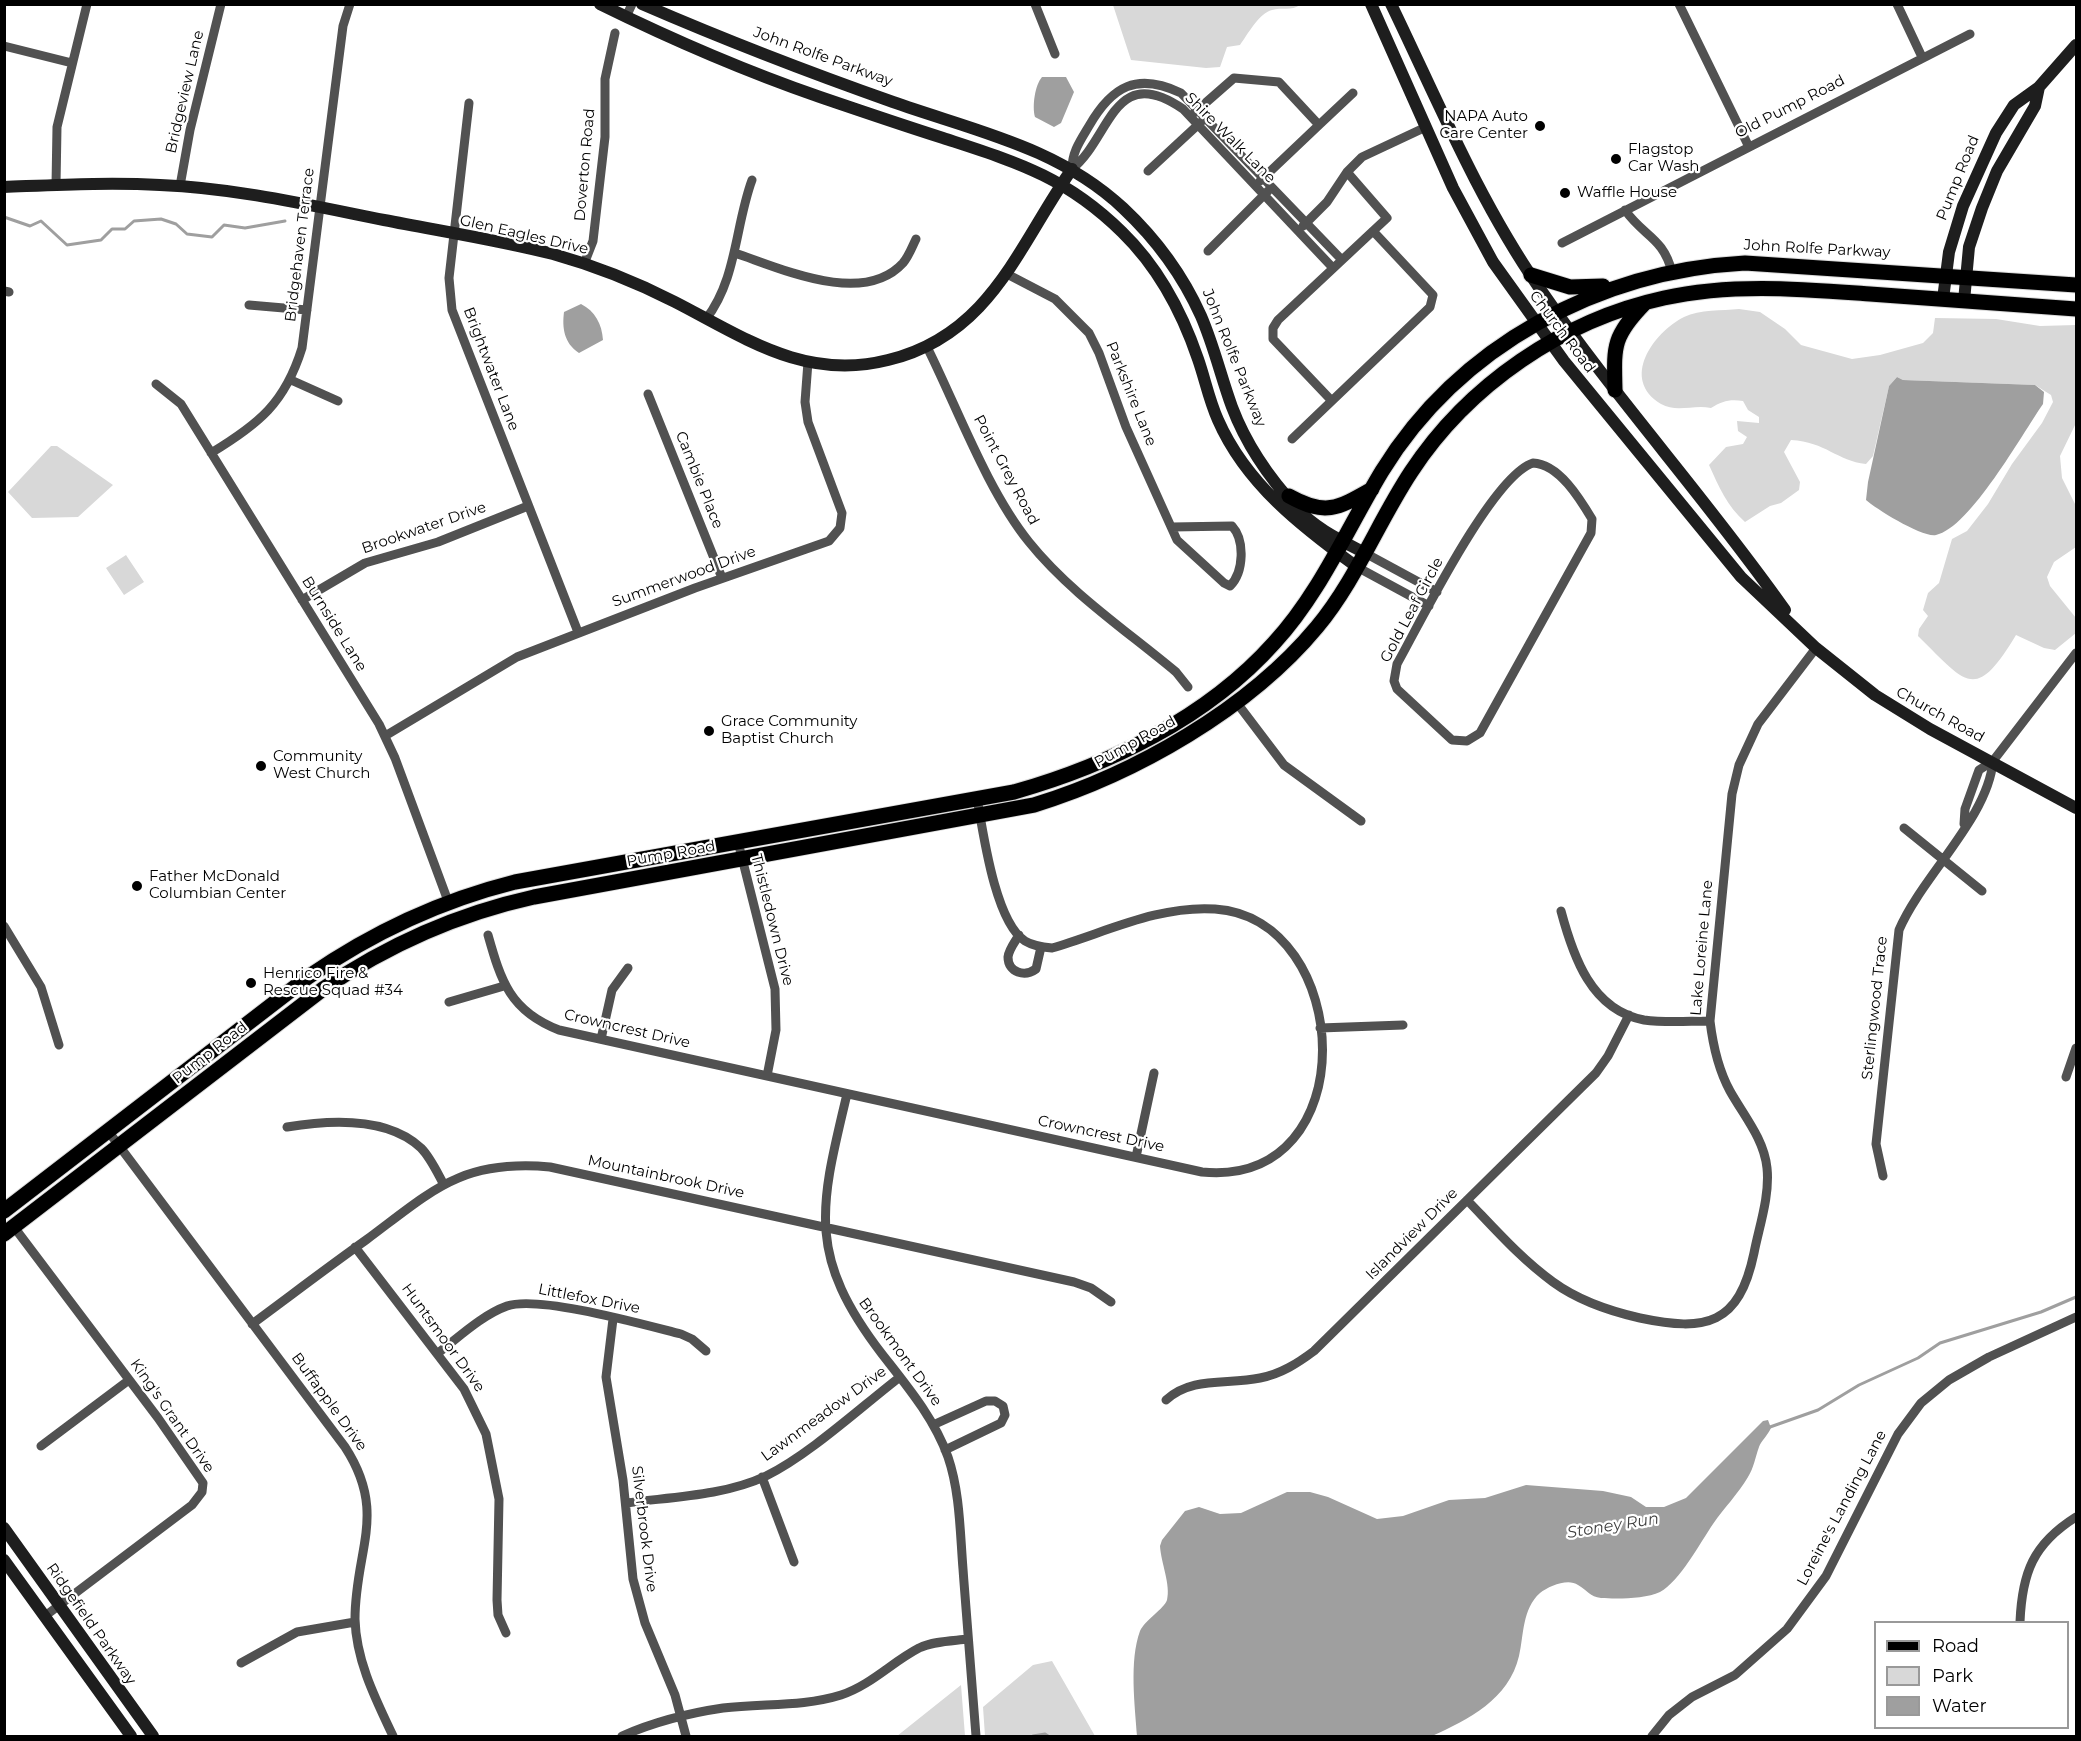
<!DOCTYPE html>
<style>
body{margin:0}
#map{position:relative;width:2081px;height:1741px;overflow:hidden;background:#fff;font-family:Montserrat,sans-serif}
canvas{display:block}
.frame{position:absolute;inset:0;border:6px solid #000;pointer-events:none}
.legend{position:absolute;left:1874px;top:1621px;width:195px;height:108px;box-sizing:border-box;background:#fff;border:2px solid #999;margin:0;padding:8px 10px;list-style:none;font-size:18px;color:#000}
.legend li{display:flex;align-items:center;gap:12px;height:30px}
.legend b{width:30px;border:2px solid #999}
</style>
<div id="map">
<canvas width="2081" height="1741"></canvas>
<div class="frame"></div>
<ul class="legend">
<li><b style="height:8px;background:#000"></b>Road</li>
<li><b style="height:16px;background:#d8d8d8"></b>Park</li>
<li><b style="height:16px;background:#9f9f9f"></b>Water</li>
</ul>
</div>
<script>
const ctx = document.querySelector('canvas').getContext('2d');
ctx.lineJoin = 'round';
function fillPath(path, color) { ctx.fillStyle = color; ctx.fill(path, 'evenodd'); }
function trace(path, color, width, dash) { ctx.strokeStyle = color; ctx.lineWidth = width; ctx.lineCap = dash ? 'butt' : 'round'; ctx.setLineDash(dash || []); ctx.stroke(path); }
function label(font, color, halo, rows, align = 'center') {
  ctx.font = font + ' Montserrat,sans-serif'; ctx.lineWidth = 4.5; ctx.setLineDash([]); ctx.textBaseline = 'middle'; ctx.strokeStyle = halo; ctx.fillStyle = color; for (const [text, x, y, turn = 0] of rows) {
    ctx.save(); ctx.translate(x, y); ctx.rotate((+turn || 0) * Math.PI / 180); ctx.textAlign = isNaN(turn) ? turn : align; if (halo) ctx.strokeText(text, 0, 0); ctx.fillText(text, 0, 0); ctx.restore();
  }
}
fillPath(new Path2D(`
 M1113 5V4L1300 5C1292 11 1281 7 1272 10 1259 13 1248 34 1240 45L1227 47 1220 67 1206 68 1131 60Z
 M1739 309 1760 312 1785 329 1801 345 1852 359 1880 355 1923 343 1933 333 1935 318 1996 319 2040 326 2076 325V423L2060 456 2062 478 2076 506V547L2054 562 2047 577 2050 586 2076 618V633L2055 650 2044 648 2016 635C1975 703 1967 684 1918 636L1919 629 1928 616 1923 610 1928 593 1939 583 1952 539 1967 531 1988 504 2012 464 2042 423 2053 402 2051 395 2035 385 1903 380 1897 377 1889 386 1873 456 1866 464C1837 461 1826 442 1791 440L1784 452 1800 482 1799 490 1781 503 1770 506 1745 522C1727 506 1719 487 1709 465L1726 447 1743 444 1747 437 1738 431 1737 421 1759 423V417L1748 410 1743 401C1730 399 1722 401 1711 408 1694 404 1677 413 1661 404 1620 379 1653 333 1684 317 1700 309 1722 311 1739 309Z
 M51 446H57L113 485 78 517 32 518 8 492Z
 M126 555 144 582 124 595 106 568Z
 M1052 1661 1095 1736H985L983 1707 1033 1665Z
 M961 1685 965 1736H897Z`), '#d8d8d8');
fillPath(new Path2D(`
 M1042 77H1066L1074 92 1061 123 1054 127 1035 117C1032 106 1035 85 1042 77Z
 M581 304C595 311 602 324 603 340L579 353C564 343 562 328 564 312Z
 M1897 377 1903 380 2035 385 2044 392 2043 404C2022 434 1970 528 1936 535 1923 538 1876 509 1866 500L1868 482 1889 386Z
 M1768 1420 1771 1428C1768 1435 1761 1441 1759 1447 1755 1458 1754 1467 1748 1477 1738 1494 1724 1508 1713 1524 1700 1543 1680 1581 1660 1592 1645 1599 1617 1599 1601 1598 1590 1597 1587 1590 1578 1585 1568 1578 1549 1586 1540 1593 1522 1609 1524 1635 1519 1656 1509 1699 1468 1720 1432 1736H1137C1135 1706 1129 1661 1140 1631 1145 1620 1164 1609 1167 1600 1171 1585 1161 1563 1160 1546L1162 1540 1185 1511 1199 1507 1220 1514 1241 1513 1287 1492H1310L1328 1497 1377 1519 1403 1516 1449 1500 1485 1498 1526 1485 1603 1491 1631 1497 1646 1507H1664L1686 1498 1763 1421Z`), '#9f9f9f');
trace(new Path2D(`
 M4 217 30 226 41 221 67 245 101 240 112 229H125L134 221 161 219 176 224 187 234 212 237 224 225 245 228 285 221
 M1770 1427 1818 1410 1859 1385 1918 1358 1940 1343 2041 1312 2076 1297
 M1033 1736 1045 1734 1048 1736`), '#9f9f9f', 3);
const primary = new Path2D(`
 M1531 275 1570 287 1603 286
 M1615 390C1614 347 1612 337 1644 304
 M1289 496C1325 516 1337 509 1372 489
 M4 1211 308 977C373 932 439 901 515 882L1014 792C1109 765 1207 718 1274 643 1320 593 1347 529 1382 471 1460 345 1599 271 1745 263L2076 285
 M4 1234 323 989C389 944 457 914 534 897L1034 805C1135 774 1249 709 1317 627 1356 580 1378 522 1411 472 1468 385 1563 320 1664 298 1732 283 1801 289 1870 294 1939 299 2008 304 2076 309`);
trace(primary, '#dbdbdb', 17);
trace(new Path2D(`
 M1035 4 1055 54
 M1679 4 1748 145
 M1897 4 1922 57
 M626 17 632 4
 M4 46 72 63
 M469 103 449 278 452 310 578 632
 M1194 113 1234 78 1279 82 1319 125 1260 181
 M1319 125 1353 93
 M1072 169C1072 152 1080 141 1089 126 1112 86 1137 72 1181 93L1342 260
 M1072 169C1111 138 1113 61 1183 109L1333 268
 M1148 171 1201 122
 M1347 172 1387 218 1373 231
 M56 185 57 127 87 4
 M180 186 190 130 221 4
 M1625 210C1644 237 1663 237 1672 272
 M1303 226 1327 202 1347 172 1362 157 1426 127
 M1562 243 1970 34
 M1208 251 1268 191
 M735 253C780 268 863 307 903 263 909 256 912 247 916 239
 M584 264 593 241 605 137V79L615 33
 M1007 274 1055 299 1089 333 1099 353 1126 427 1177 540 1224 583 1230 586C1244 572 1245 540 1232 526L1172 527
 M4 291 9 292
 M249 305 307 310
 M706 319C737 279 735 226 752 180
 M927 347C957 407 987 490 1029 542 1069 592 1127 631 1176 672L1188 687
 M291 380 338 401
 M156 384 181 404 379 724 395 758 448 901
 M648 394 722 578
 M1292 439 1430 307 1433 295 1373 231 1278 320 1273 328V339L1331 400
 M211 453C259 424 285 403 302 348L343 26 350 4
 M1533 463C1559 464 1580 499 1592 519L1591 533 1480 733 1467 741 1452 740 1397 689 1394 681 1397 664C1420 623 1492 476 1533 463Z
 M1365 553 1437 592
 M1357 567 1429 606
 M302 600 365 563 438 542 528 506
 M1237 703 1284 765 1361 821
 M385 736 517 657 695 588 829 541 840 528 842 513 808 422 805 402 808 362
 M1964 824 1965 809 1979 770 1993 761 2076 653
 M1904 828 1982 891
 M738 842 775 989 776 1030 767 1076
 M1561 911C1573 956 1591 1010 1644 1020 1666 1023 1688 1021 1710 1021
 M4 926 41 987 59 1045
 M488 935C501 981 510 1011 559 1030L1202 1172C1367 1188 1354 918 1215 909 1159 905 1104 933 1052 948 1042 947 1033 946 1025 941 995 922 983 832 977 798
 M1019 935C1015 942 1009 949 1008 957 1008 973 1025 977 1036 969L1041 947
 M449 1002 504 986
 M1320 1028 1403 1025
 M601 1039 612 990 628 968
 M2066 1077 2076 1048
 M847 1094C820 1207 806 1255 882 1354 907 1386 934 1418 948 1457 960 1492 960 1532 963 1569 967 1625 972 1681 976 1736
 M287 1127C329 1120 387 1116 421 1148 430 1157 437 1172 443 1183
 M108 1131 345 1447C388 1513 355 1550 355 1619 356 1661 376 1700 393 1736
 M1136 1157 1154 1073
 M1883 1176 1876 1144 1899 930C1922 876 1988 818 1993 761
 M1467 1200C1494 1228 1521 1259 1553 1282 1579 1301 1609 1311 1640 1318 1706 1332 1739 1325 1754 1253 1759 1227 1770 1196 1767 1168 1764 1139 1744 1116 1730 1091 1718 1069 1713 1046 1710 1021L1732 794 1739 765 1758 724 1816 648
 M14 1227 158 1418 203 1483 202 1492 192 1505 45 1616
 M355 1247 464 1389 486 1434 499 1499 497 1600 498 1615 506 1633
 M613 1319 606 1377 623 1480 633 1579 645 1623 675 1695 686 1736
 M252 1324C290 1296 328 1267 366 1240 432 1191 461 1159 550 1167L1074 1282 1091 1288 1111 1302
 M438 1353C459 1337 482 1315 507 1306 539 1295 645 1325 681 1334L692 1339 706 1351
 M1166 1400C1192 1376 1227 1385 1260 1378 1281 1374 1298 1363 1314 1351L1596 1073 1608 1056 1629 1015
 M933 1425 986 1401H995L1003 1406 1005 1415 1001 1423 945 1450
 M41 1446 129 1380
 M762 1477 794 1562
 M626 1503C670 1497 724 1496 766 1476 809 1455 861 1407 900 1377
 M2020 1622C2022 1573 2033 1544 2076 1517
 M241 1663 297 1632 355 1622
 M622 1736C654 1722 689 1713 723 1708 763 1703 803 1707 841 1695 871 1685 892 1662 919 1648 934 1641 952 1641 968 1639
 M1652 1736 1669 1715 1692 1697 1735 1675 1787 1629 1826 1576 1898 1434 1921 1403 1949 1380 1989 1357 2076 1317`), '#515151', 9);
trace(new Path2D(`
 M600 4C671 39 745 71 820 97 861 111 902 125 943 138 1016 162 1065 176 1122 232 1158 267 1182 312 1198 359 1205 379 1209 400 1218 420 1246 484 1302 527 1357 567
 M642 4C725 40 808 72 893 102 975 131 1058 147 1123 208 1155 238 1183 276 1201 316 1214 346 1221 377 1232 407 1246 444 1271 480 1297 508 1314 528 1342 541 1365 553
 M1371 4 1453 188 1493 262 1564 361 1741 577 1816 648 1875 695 1930 729 2076 808
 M1391 4C1437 99 1478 199 1538 286 1615 398 1707 499 1785 610
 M4 187C56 185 108 182 160 185 236 188 309 205 384 220 440 231 498 240 553 254 596 266 636 282 675 302 745 338 805 381 888 360 991 335 1018 246 1072 169
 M1943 299 1949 252 1963 206 1996 133 2014 105 2039 87 2076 45
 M1964 301 1969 247 1982 208 1997 171 2035 106 2039 87
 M4 1528 153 1736
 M4 1560 131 1736`), '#1e1e1e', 12);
trace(primary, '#000', 15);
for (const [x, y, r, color] of [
 [1540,126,6,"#000"],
 [1616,159,6,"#000"],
 [1565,193,6,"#000"],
 [709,731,6,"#000"],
 [261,766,6,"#000"],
 [137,886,6,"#000"],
 [251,983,6,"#000"]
]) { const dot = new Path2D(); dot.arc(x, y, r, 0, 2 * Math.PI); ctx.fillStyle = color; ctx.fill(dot); trace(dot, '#fff', 2); }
label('15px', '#000', '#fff', [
 ["John Rolfe Parkway",823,57,20],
 ["Bridgeview Lane",185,92,-77],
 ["Old Pump Road",1790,107,-27],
 ["Shire Walk Lane",1230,138,45],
 ["Doverton Road",585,165,-85],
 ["Pump Road",1958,178,-68],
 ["Glen Eagles Drive",524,235,13],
 ["Bridgehaven Terrace",300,245,-83],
 ["John Rolfe Parkway",1817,249,3],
 ["Church Road",1562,332,53],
 ["John Rolfe Parkway",1234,358,68],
 ["Brightwater Lane",491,369,69],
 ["Parkshire Lane",1131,394,68],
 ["Point Grey Road",1006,470,62],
 ["Cambie Place",699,480,68],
 ["Brookwater Drive",424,528,-19],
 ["Summerwood Drive",684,577,-20],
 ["Gold Leaf Circle",1412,610,-62],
 ["Burnside Lane",334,624,58],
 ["Church Road",1940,715,29],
 ["Pump Road",1135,742,-29],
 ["Pump Road",671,854,-10],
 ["Thistledown Drive",772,920,76],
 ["Lake Loreine Lane",1702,948,-85],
 ["Sterlingwood Trace",1875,1008,-84],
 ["Crowncrest Drive",627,1029,13],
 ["Pump Road",210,1053,-38],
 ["Crowncrest Drive",1101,1134,12],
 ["Mountainbrook Drive",666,1177,12],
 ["Islandview Drive",1412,1234,-45],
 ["Littlefox Drive",589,1299,11],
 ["Huntsmoor Drive",443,1338,54],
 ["Brookmont Drive",900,1352,54],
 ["Buffapple Drive",329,1402,54],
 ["Lawnmeadow Drive",824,1414,-36],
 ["King's Grant Drive",172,1416,55],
 ["Loreine's Landing Lane",1842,1508,-62],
 ["Silverbrook Drive",644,1529,83],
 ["Ridgefield Parkway",91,1624,55]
]);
label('15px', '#000', '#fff', [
 ["NAPA Auto",1528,117,"right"],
 ["Care Center",1528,134,"right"],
 ["Flagstop",1628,150],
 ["Car Wash",1628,167],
 ["Waffle House",1577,193],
 ["Grace Community",721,722],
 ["Baptist Church",721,739],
 ["Community",273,757],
 ["West Church",273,774],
 ["Father McDonald",149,877],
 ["Columbian Center",149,894],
 ["Henrico Fire &",263,974],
 ["Rescue Squad #34",263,991]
], 'left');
label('italic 16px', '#404040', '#fff', [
 ["Stoney Run",1613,1526,-9]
]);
</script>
